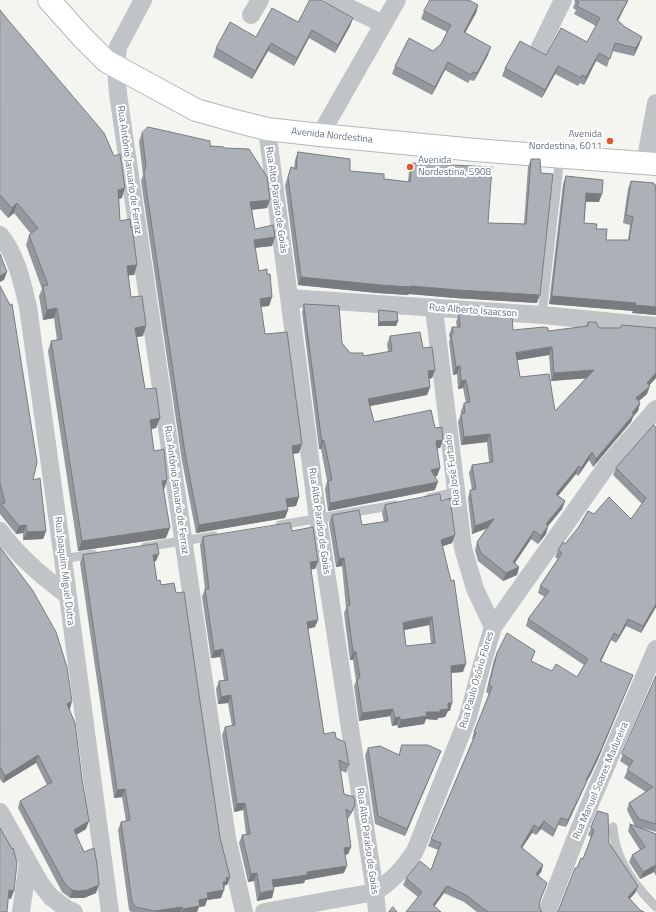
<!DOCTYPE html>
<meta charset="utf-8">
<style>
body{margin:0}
canvas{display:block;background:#f4f5f1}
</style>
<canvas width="656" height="912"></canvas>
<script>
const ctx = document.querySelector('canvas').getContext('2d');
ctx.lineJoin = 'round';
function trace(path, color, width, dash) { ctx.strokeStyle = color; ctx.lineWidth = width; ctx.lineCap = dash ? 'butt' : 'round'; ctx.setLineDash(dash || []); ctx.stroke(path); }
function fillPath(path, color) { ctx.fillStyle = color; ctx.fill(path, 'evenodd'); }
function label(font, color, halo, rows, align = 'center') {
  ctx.font = font + ' "Titillium Web",sans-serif'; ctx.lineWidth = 4; ctx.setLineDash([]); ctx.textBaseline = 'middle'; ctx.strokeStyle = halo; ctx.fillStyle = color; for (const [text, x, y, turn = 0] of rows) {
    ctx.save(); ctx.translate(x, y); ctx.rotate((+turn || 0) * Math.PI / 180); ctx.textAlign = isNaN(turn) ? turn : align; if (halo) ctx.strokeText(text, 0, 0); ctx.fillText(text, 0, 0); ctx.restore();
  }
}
const secondary = new Path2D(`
 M49 0 83 38 106 61 196 110 239 122 267 129 320 135 475 150 656 164`);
trace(secondary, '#b2b7bb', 24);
trace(new Path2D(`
 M542 315 560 157
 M429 498 456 492
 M280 525 395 505
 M145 547 214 536
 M63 559 93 554
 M613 827C614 858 635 886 656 907`), '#c0c4c7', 9);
trace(new Path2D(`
 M143 0 118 47 116 67 118 94 227 838 244 912
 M333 0 383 24
 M251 15 260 0
 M540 47 563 0
 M267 129 318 519 375 892 377 912
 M320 135 397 0
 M645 163 656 103
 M0 235C17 256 22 282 28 307L63 559 110 912
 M289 298 542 315 656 326
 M434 309 463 548 475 589 493 627
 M0 531C19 557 42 576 67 595
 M0 812 40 883 51 897 67 909 74 912
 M21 912 28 862
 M264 912 375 892C393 880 403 869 415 851L468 717 481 668 493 627 606 467 656 409
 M547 912 580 827 656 649`), '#c0c4c7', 18);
trace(secondary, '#fff', 22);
fillPath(new Path2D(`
 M576 0H628L618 21 625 27 642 37 639 45 634 56 612 51 607 67 596 61 584 85 580 83 578 86 555 74 542 98 502 76 505 68 587 42 596 26 574 14 576 10 573 8Z
 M478 5 476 13 465 33 488 55 474 81 470 80 468 83 445 70 432 95 392 74 395 66 433 51 441 44 447 32 421 19 424 11Z
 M0 10 122 198 119 199 120 221 137 265 134 275H128L131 297 143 336 137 337 145 389 160 418 156 428 151 429 154 451 164 490 166 538 78 551 48 351 51 341 57 340 54 318 43 320 39 296 42 289 26 245 29 235 31 234 14 213 8 218 0 209Z
 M353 18 350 26 335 53 309 38 294 66 268 51 252 79 213 57 216 48 256 37 298 22Z
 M142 133 224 148 267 208 252 210 255 229 275 237 272 246 255 248 259 271 272 297 269 306 261 307 265 334 299 453 293 454 299 497 296 506 288 507V510L285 518 196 533 182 461 141 181 143 175 139 141Z
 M298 152 350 171 384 179 408 182 409 171 412 163 488 223 524 224 528 167 531 159 537 303 455 298 409 294 408 295 377 293 298 285 285 185 291 167 294 168 295 160Z
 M566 176 599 202H586L584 223 596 229 606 240H628L630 225 623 223 628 189 631 181 654 185 655 191 656 315 632 313 633 311 549 304 563 184Z
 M0 286 33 480 46 531 43 539 23 540V533L16 534 0 514Z
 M304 304 342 343 350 353 363 356 388 352 387 344 390 336 423 348 435 370 432 378 429 379 430 387 427 395 370 406 374 422 435 428 443 440 440 448H437L440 468 437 476H435V490L328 511 325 489 327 481 321 449H319L302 312Z
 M379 310 398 321 396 326H378V314Z
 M459 314 513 330 548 331 586 326 588 322 599 328H656V378L649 385 647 394 639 401 640 403 638 411 633 417 631 422 593 467 589 460 578 476 576 474 558 496 565 501 562 509 548 526 546 534 538 544 531 539 515 563 519 567 517 575 503 581 478 561 475 550 477 542 487 528 472 534 468 498 470 490H472L469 473 472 465 489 462 487 442 461 445 458 422 461 414V411L464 403H466L463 388 458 389 457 374 453 375 449 342 450 339 449 335 452 327H457L456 322ZM549 355 551 381 586 378 555 411 520 377 517 360Z
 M654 425 656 607 641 633 626 626 616 643 611 640 601 661 630 682 598 759 590 776 587 780 584 788 566 827 558 825 553 837 541 829 536 835 532 833 522 848 543 865 541 872 538 876 540 902 539 907 542 912H477L464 902 444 893 434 907 418 897 403 885 406 878 431 870 438 850 428 846 473 739H472L474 732 489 694 486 692 494 660 497 653 531 662 552 671 577 677 584 665 526 626 528 619 545 597 538 593 540 586 558 559 555 557 558 550 565 544 594 514 631 519 642 504 613 475 616 468Z
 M441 501 455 535 452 543 442 546 463 672 451 673 450 711H448L445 717 438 718 437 720 426 719 424 724 398 728 397 725 392 726 390 716 359 721 354 686 356 681 353 660H350L347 637 344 613 346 608 342 566 336 567 329 523 332 515 362 525 384 522 382 513 385 505ZM429 625 431 644 406 646 404 630Z
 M292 531 318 561 315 569H311L315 627 308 629 324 734 336 738 349 765 346 773 340 770 344 794 355 805 352 812 348 819H347L351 847 348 854 345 855 344 873 305 880 304 883 274 887 272 898 257 901 254 881 248 882 239 843 242 835 246 834 243 810 234 812 222 735 225 727 232 726 228 703 218 704 216 689 219 681 224 680 220 657 211 658 202 597 205 589 200 545 203 537Z
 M0 547 70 709H69L86 829 76 835 96 893 84 898H70L62 892 18 808 20 801 47 785 36 763 3 783 0 779Z
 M83 555 156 561 154 562 157 581 161 585 176 593 220 838 230 877 227 885H225L221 898 207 900 205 906 199 907 197 912H131L129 910 118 830 121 822 126 821 122 797 114 798 80 563Z
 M656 676V832L642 828 656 834V876L654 872 640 879 629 862 632 855 640 850 628 831 630 824 635 826 627 810 629 803 646 792 624 778 629 767 620 761Z
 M402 745 441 751 405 836 375 824 365 755 368 748 399 755Z
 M598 811 609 843 638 886 635 893 630 899 640 910 559 909 577 868 583 859 591 837 588 835Z`), '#93989d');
fillPath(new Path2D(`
 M628 0 627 3 614 28 617 20Z
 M478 5 476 13 461 40 464 32Z
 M353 18 350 26 335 53 338 45Z
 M312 30 309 38 294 66 297 58Z
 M642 37 639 45 634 56 636 48Z
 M271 43 268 51 252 79 255 71Z
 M491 47 488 55 474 81 477 73Z
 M599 53 596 61 584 85 586 77Z
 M448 62 445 70 432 95 435 87Z
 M558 66 555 74 542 98 545 90Z
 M125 188 122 198 114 200 118 190Z
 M586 193 602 194 599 202 583 201Z
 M270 200 267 208 248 210 250 202Z
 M17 203 14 213 8 218 12 208Z
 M275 237 272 246 251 248 254 240Z
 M137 265 134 275 123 276 127 266Z
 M7 272 4 280 0 282V276Z
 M301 277 411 286 540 295 537 303 455 298 409 294 408 295 377 293 298 285Z
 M552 296 636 303 656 307V315L632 313 633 311 549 304Z
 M272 297 269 306 257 307 260 299Z
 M57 308 54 318 43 320 47 310Z
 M398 321 396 326H378L379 322Z
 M146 326 143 336 131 338 135 328Z
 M552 347 549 355 513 361 516 353Z
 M460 366 457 374 453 375 456 367Z
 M435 370 432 378 425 380 428 371Z
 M594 370 591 378 551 381 554 373Z
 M656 373V378L644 391 647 383Z
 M466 380 463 388 458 389 461 381Z
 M650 386 647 394 633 406 636 398Z
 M430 387 427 395 365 407 368 399Z
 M640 403 638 411 633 417 631 422 593 467 596 459Z
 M160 418 156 428 146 430 150 420Z
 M490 434 487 442 461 445 464 437Z
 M324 440 321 449H319L322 441Z
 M443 440 440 448 433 449 436 441Z
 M302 444 299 453 289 454 292 446Z
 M592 452 589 460 578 476 581 468Z
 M579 466 576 474 553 502 556 494Z
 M440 468 437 476 428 478 431 470Z
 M167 480 164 490 162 481Z
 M438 482 435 490 328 511 330 503Z
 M299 497 296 506 283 508 286 499Z
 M565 501 562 509 548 526 546 534 538 544 546 524Z
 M288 510 285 518 196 533 199 525Z
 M494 519 491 527 472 534 475 526Z
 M26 525 23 533 16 534 19 526Z
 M170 528 166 538 78 551 82 541Z
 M46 531 43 539 23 540 27 532Z
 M534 531 531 539 510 570 513 562Z
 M455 535 452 543 438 548 441 540Z
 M159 554 156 561 150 562 153 555Z
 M344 558 342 566 336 567 339 559Z
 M318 561 315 569 307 570 310 562Z
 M519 567 517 575 503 581 506 573Z
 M656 604V607L641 633 643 626Z
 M432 617 429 625 400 631 403 623Z
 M628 619 626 626 616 643 619 636Z
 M318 620 315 627 304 629 307 622Z
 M614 633 611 640 598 668 600 661Z
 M223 649 220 657 211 658 214 651Z
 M353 652H356L353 660H350Z
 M466 664 463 672 448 673 451 666Z
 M633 675 598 759 590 776 583 787 586 780Z
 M231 695 228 703 218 704 221 697Z
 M72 701 70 709 64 712 67 704Z
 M448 703H452L450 711H448L445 717 438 718 437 720 426 719 424 724 398 728 400 720 426 712 440 710Z
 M393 709 390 716 359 721 362 713Z
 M400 717 397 725 392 726 395 718Z
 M441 751 438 758 405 836 407 829Z
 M38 755 36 763 3 783 5 776Z
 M587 781 584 788 566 827 568 820Z
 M125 789 122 797 114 798 117 790Z
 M245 803 243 810 234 812 237 804Z
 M355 805 352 812 348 819 351 812Z
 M561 818 558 825 553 837 555 830Z
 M89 821 86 829 71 838 74 830Z
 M544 821 541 829 536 835 539 828Z
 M534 825 532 833 518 854 521 847Z
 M351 847 348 854 341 856 344 848Z
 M543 865 541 872 533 881 536 874Z
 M656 865 654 872 640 879 643 872Z
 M347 866 344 873 305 880 304 883 269 888 272 880 307 872Z
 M257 873 254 881 248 882 251 874Z
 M230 877 227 885H225L224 889 223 882 226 878Z
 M99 885 96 893 84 898H70L72 890Z
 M447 886 444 893 430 912 433 905Z
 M638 886 635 893 625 904 628 897Z
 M9 890 14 891 11 899 7 898Z
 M224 890 221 898 207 900 205 906 199 907 197 912H182L183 909 199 900 207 893Z
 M274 890 272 898 257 901 260 893Z
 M182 907 181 912H155V911Z`), '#787c7f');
const building = new Path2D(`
 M310 0H321L353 18 338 45 312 30 297 58 271 43 255 71 216 48 230 22 256 37 272 8 298 22Z
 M430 0H469L478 5 464 32 491 47 477 73 473 72 471 75 448 62 435 87 395 66 409 38 433 51 441 44 451 25 424 11Z
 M576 0H628L617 20 625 27 642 37 636 48 615 43 610 59 599 53 586 77 582 75 581 78 558 66 545 90 505 68 520 41 546 55 561 28 587 42 600 18 577 6 579 2 575 1Z
 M0 10 8 20 104 133 114 156 120 154 125 188 118 190 120 221 130 219 131 228 132 226 137 265 127 266 131 297 142 296 146 326 135 328 145 389 156 388 160 418 150 420 154 451 164 449 167 480 162 481 170 528 82 541 51 341 62 339 57 308 47 310 43 286 48 285 29 235 38 228 17 203 12 208 0 195Z
 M148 127 210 141V146L224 147V148L249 149 267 177 270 200 250 202 255 229 273 225 275 237 254 240 259 271 267 269V274H270L272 297 260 299 265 334 287 332 302 444 292 446 299 497 286 499 288 510 199 525 185 453 144 173 146 166 142 133Z
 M298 152 350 159V171L384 174V179L410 182 412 163 492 167 488 223 526 224 531 159H540L541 173 553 174 540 295 458 290 411 286V287L380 285 301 277 288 177 291 167 296 169Z
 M566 176 603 180 602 194 586 193 584 223 597 224 596 229H607L606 240H629L633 217 626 215 631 181 654 183V185H656L655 191H656V307L635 305 636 303 552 296Z
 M0 254 7 272 0 276Z
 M0 286 10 305 12 304 37 462 33 480 40 478 46 531 27 532 26 525 19 526 1 504 5 503 0 483Z
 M304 304 339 306 342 343 350 353H363V356L392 351 390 336 420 332 423 348 432 347 435 370 428 371 430 387 368 399 374 422 431 410 435 428 442 427 443 440 436 441 440 468 431 470 438 482 330 503 328 481 332 480 324 440 322 441Z
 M379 310 397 312 398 321 379 322Z
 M459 314 512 315 513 330 544 327 548 328V331L588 326V322H596L599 328H620L622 325 656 328V373L647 383 650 386 636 398 640 403 632 413 634 414 596 459 592 452 581 468 579 466 556 494 565 501 546 524 548 526 541 536 534 531 513 562 519 567 506 573 481 553 477 542 494 519 475 526 470 490 476 489 472 465 493 462 490 434 464 437 461 414 465 413 464 403 470 402 466 380 461 381 460 366 456 367 451 334H453L452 327H460ZM552 347 554 373 594 370 555 411 549 374 520 377 516 353Z
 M654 425 656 428V604L643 626 628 619 619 636 614 633 600 661 633 675 600 752 592 769 586 780 587 781 568 820 561 818 555 830 544 821 539 828 534 825 521 847 543 865 536 874 547 883 540 901 539 907 542 912H488L466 895 447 886 433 905 441 912H406L422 892 406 878 420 861 431 870 441 843 431 839 476 733 474 732 492 687 489 685 497 653 507 633 535 651 531 661 552 671 556 664 577 677 588 659 528 619 549 591 540 586 562 553 558 550 563 542 565 544 578 528 588 511 594 514 609 497 631 519 646 498 616 468Z
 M440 494 441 501 450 498 455 535 441 540 451 581 454 580 466 664 451 666 452 703H448V709L440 710V712H426L427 716 400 720V717L395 718 393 709 362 713 357 679 360 678 356 652H353L347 606 350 605 344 558 339 559 332 515 359 510 362 525 388 521 385 505ZM432 617 435 643 406 646 403 623Z
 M290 523 292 531 313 527 318 561 310 562 318 620 307 622 324 734 335 732 336 738 345 742 349 765 339 760 344 794 354 797 355 805 351 812 346 809 351 847 344 848 347 866 307 872V875L272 880 274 890 260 893 257 873 251 874 242 835 250 834 245 803 237 804 225 727 235 725 231 695 221 697 219 681 228 680 223 649 214 651 205 589H209L203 537Z
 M157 544 159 554 153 555 157 581 160 580 161 585 174 583 176 593 184 592 220 838 230 877 226 878 227 881 223 882 224 890 207 893 208 898 199 900 200 906 183 909 182 907 155 911 136 907 132 902 121 822 130 820 125 789 117 790 83 555Z
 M0 547 33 591 56 632 67 667 72 701 67 704 75 723 82 779 89 821 74 830 84 852 94 848 97 864 99 885 87 890 79 891 72 890 65 884 20 801 52 782 38 755 5 776 0 767Z
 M656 676V824L639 819 629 803 653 787 627 770 633 761 622 754Z
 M402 745H428L441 751 407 829 378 816 368 748 380 746 399 755Z
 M598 811 608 814 609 843 638 886 628 897 640 910 644 912H557L559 909 575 868H577L581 858 583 859 594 830 591 828Z
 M630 824 656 834V865L643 872 632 855 645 847Z
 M0 828 12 849 13 848 17 863 14 891 9 890 7 912H0Z
 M393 907 397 912H389Z`);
fillPath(building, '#abb1b6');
trace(building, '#787c7f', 1);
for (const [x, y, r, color] of [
 [610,141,4,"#e15725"],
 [410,167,4,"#e15725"]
]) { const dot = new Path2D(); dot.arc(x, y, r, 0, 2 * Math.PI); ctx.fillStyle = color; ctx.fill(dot); trace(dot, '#fff', 1.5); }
label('10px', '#647381', '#fff', [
 ["Avenida",602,135],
 ["Nordestina, 6011",602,147],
 ["Avenida",418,161,"left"],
 ["Nordestina, 5908",418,173,"left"]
], 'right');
label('10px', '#647381', '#fff', [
 ["Avenida Nordestina",332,136,6],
 ["Rua Antônio Januario de Ferraz",129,170,82],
 ["Rua Alto Paraíso de Goiás",276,200,82],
 ["Rua Alberto Isaacson",473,311,4],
 ["Rua José Furtado",453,470,-97],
 ["Rua Antônio Januario de Ferraz",176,490,82],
 ["Rua Alto Paraíso de Goiás",319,521,82],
 ["Rua Joaquim Miguel Dutra",64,571,83],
 ["Rua Paulo Osório Flores",477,680,-74],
 ["Rua Manuel Soares Madureira",601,781,-67],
 ["Rua Alto Paraíso de Goiás",367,841,82]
]);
</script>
